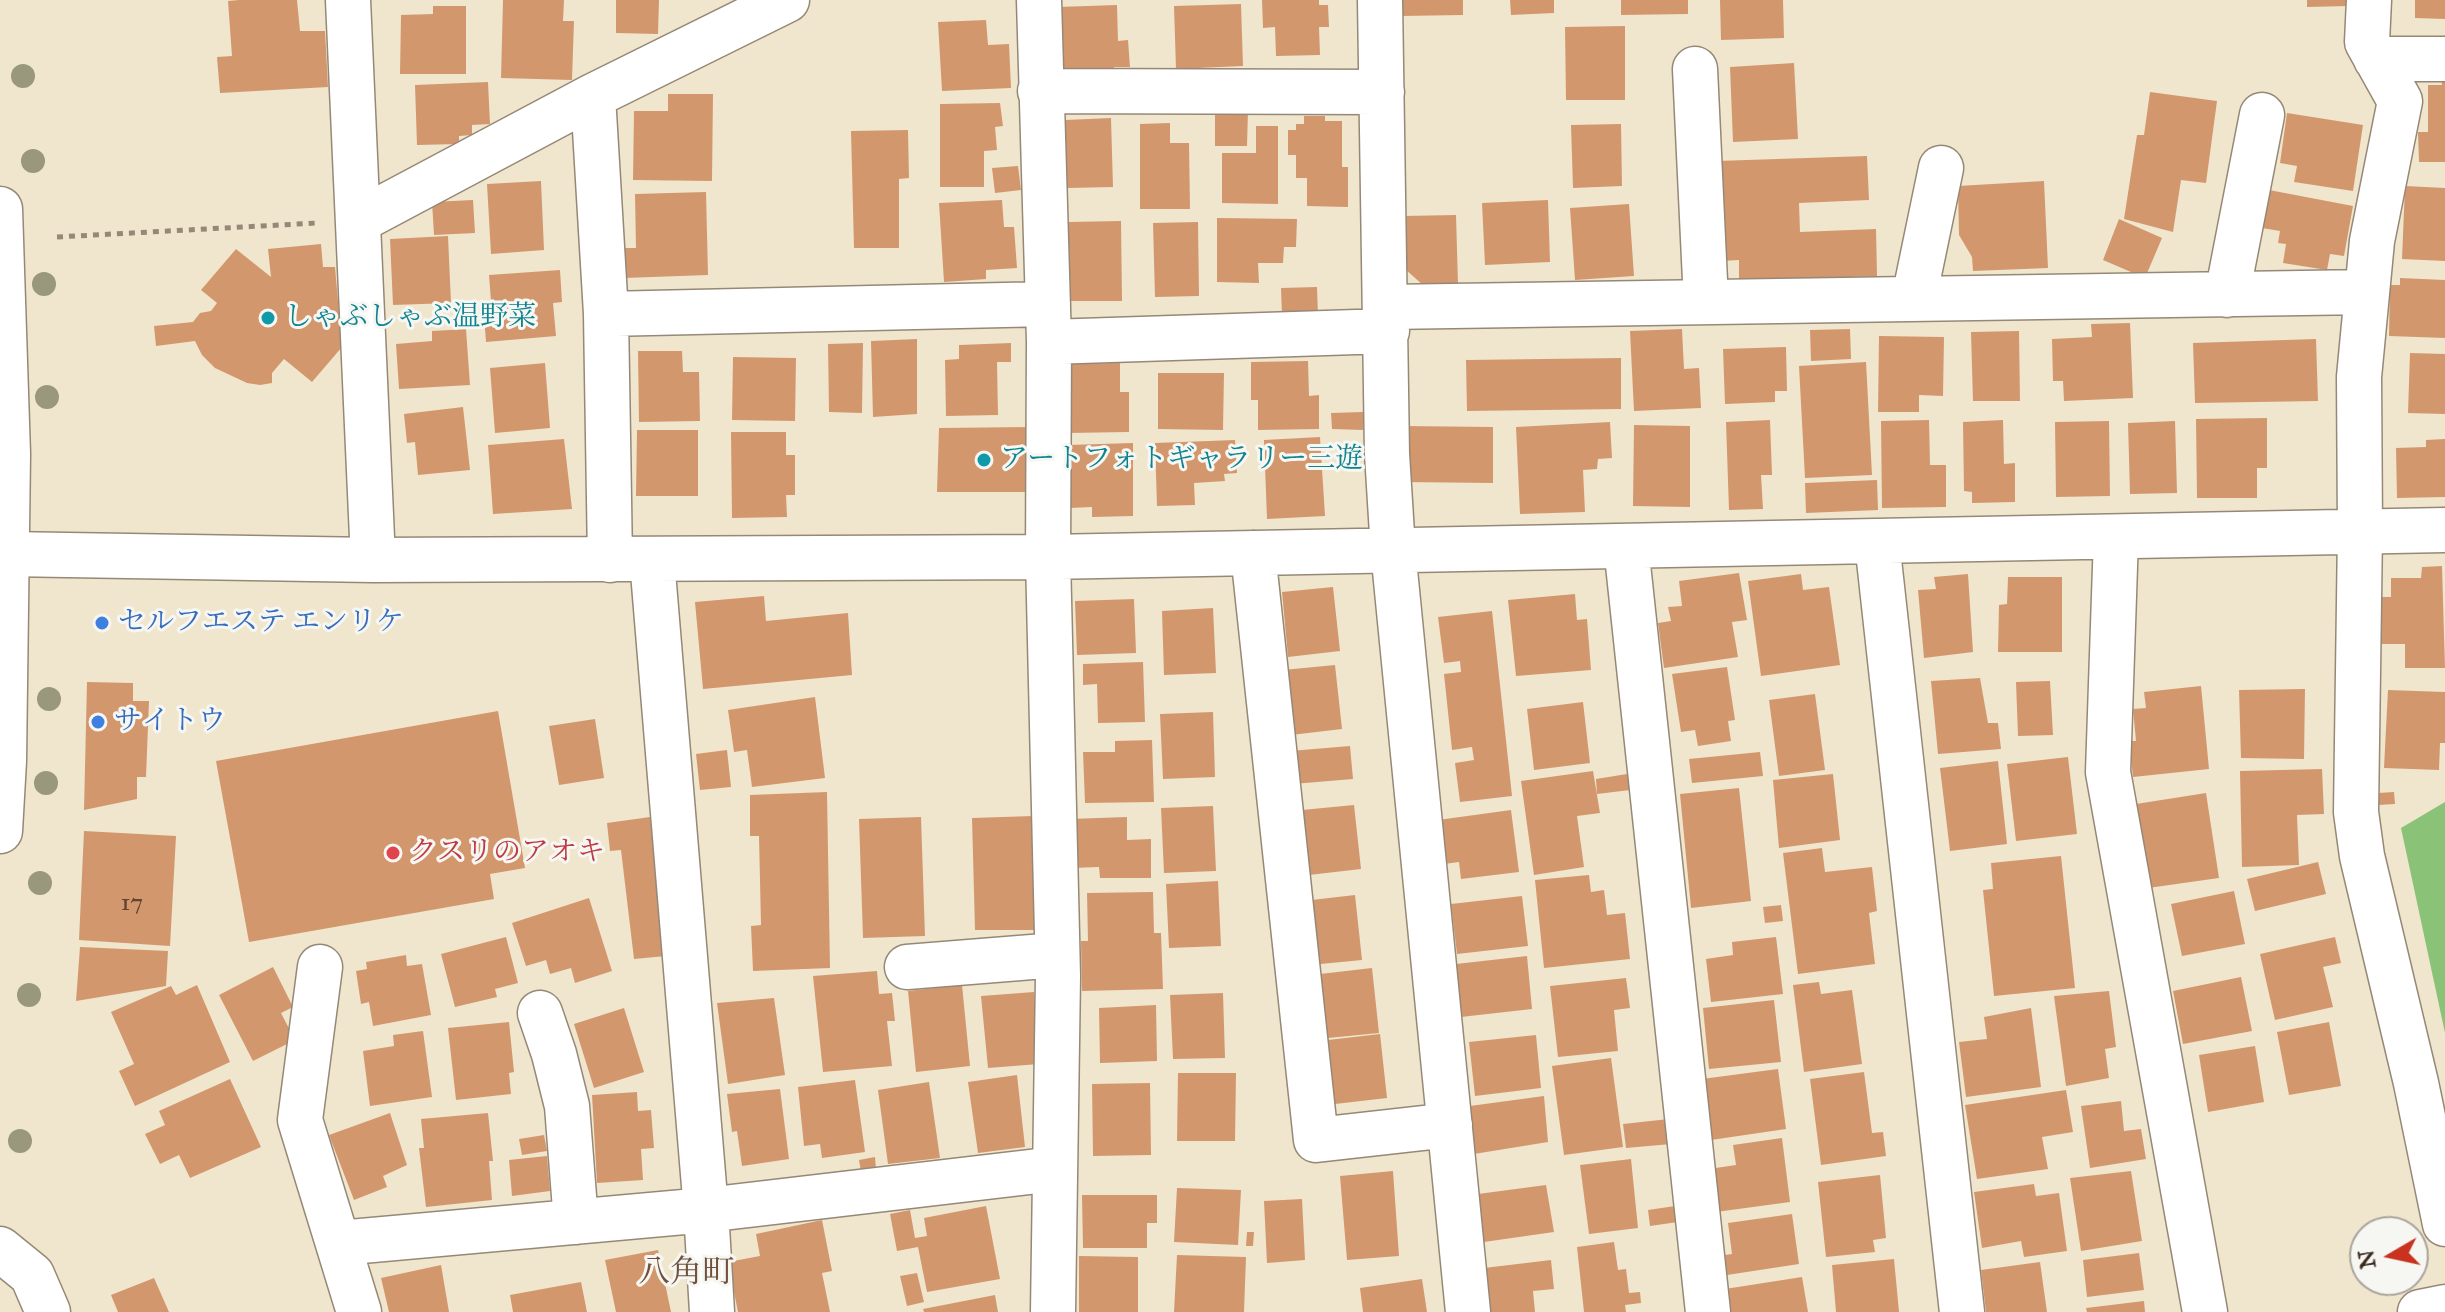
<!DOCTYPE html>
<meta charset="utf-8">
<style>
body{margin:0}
#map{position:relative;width:2445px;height:1312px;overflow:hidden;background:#f0e6cd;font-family:"IM FELL Great Primer",serif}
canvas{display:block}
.north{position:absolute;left:2349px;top:1216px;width:80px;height:80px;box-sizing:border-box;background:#f6f6f2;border:2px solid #aba49d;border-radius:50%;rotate:261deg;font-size:22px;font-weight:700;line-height:32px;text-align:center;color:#3b2a1e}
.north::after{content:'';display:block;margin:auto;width:28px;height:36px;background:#c8321e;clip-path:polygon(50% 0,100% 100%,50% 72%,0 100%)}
</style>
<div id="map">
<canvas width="2445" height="1312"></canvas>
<div class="north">N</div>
</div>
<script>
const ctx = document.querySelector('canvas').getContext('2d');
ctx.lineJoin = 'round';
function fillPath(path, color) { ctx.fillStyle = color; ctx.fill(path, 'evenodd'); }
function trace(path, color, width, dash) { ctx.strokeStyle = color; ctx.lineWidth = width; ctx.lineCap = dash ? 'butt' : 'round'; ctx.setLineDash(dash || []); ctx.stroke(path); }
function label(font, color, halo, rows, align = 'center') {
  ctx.font = font + ' "IM FELL Great Primer","Noto Serif JP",serif'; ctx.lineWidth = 6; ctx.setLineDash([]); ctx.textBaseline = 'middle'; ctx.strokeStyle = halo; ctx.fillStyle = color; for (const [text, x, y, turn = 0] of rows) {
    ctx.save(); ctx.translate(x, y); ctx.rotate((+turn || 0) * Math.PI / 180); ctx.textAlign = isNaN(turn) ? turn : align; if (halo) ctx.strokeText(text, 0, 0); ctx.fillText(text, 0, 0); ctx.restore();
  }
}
fillPath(new Path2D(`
 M2445 802V1033L2401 828Z`), '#8ac378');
fillPath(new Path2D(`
 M239 0H297L300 31H325L328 87 220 93 217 57 232 56 228 1Z
 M503 0H564L563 21H574L572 80 501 78Z
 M616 0H659L658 34 616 33Z
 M1262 0H1319V5H1328L1329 27H1319L1320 55 1276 56 1275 27 1263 28Z
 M1400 0H1463V15L1401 16Z
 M1510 0H1554V13L1511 15Z
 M1621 0H1688V14L1621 15Z
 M1720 0H1783L1784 38 1721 40Z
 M2307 0H2348V6L2307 7Z
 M2415 0H2445V19L2415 18Z
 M1241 4 1243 66 1176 69 1174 6Z
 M1117 5 1118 41 1128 40 1130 67H1114V75L1060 74 1058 7Z
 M433 6H466V74H400L401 15 433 14Z
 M986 20 988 45 1009 44 1011 88 942 91 938 22Z
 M1625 26V100H1566L1565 27Z
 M1794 63 1798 139 1733 142 1730 67Z
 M2441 79H2445V162H2419L2418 132H2428V85H2442Z
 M488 82 490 124 472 125V135L459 136V144L417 145 415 85Z
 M2150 92 2217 101 2206 183 2181 180 2173 232 2124 219 2137 135H2144Z
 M668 94H713L712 181 633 180 634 111H668Z
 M1000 103 1003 126 995 127 997 150 984 151V187H940V104Z
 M1215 111H1248L1247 146H1215Z
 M2287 113 2363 125 2353 191 2294 182 2297 166 2280 163Z
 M1304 116H1325V121H1342V167H1348V207L1307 206V178H1296V155H1288V130H1296V124H1304Z
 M1111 118 1113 187 1067 188 1065 120Z
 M1170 123V143H1189L1190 209H1140V124Z
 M1621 124 1622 186 1573 188 1571 125Z
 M1256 126H1278V204L1222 203V153H1256Z
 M908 130 909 178 899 179V248H854L851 131Z
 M1867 156 1869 200 1799 203 1800 232 1876 229 1877 276 1739 281V260L1721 261 1717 161Z
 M1018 166 1021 190 995 193 992 168Z
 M541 181 544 250 491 254 487 184Z
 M2044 181 2048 268 1973 271 1972 257 1959 235 1958 186Z
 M2405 186 2445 188V261L2402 259Z
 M2269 190 2353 206 2344 256 2330 254 2327 270 2283 263 2286 244 2278 243 2280 231 2262 228Z
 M706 192 708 275 624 278 623 248H636L635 194Z
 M473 200 475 233 434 235 432 202Z
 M1002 200 1004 227H1014L1017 268 986 270V279L944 282 939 203Z
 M1548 200 1550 262 1485 265 1482 203Z
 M1629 204 1634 276 1575 280 1570 208Z
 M1456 215 1458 284 1424 286 1405 269 1403 216Z
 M1217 218 1297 219 1296 247H1284L1283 263H1258L1259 283 1217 282Z
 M2119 219 2162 238 2145 278 2103 260Z
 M1121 221 1122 301H1069L1068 222Z
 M1198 222 1199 296 1155 297 1153 223Z
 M448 236 451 303 393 305 390 239Z
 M321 244 323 267H335L342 347 312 382 284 359 272 373V383L260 385 247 383 215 368 202 355 195 341 156 346 154 326 193 322 200 313 211 311 217 303 201 290 236 249 271 277 268 249Z
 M560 270 562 302 553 303 556 336 486 342 483 302 491 301 489 275Z
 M2400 278 2445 280V338L2389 336 2390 285H2400Z
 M1317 287 1318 316H1282L1281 288Z
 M2130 323 2133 398 2064 401 2063 381H2053L2052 339 2092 337 2091 324Z
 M466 329 470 385 399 389 396 344 432 341V331Z
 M1682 329 1684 369 1699 368 1701 408 1634 411 1630 331Z
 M1850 329 1851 359 1811 361 1810 330Z
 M2019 331 2020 401H1973L1971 332Z
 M1879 336 1944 337 1943 396 1919 395V412H1878Z
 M917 339V414L873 417 871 341Z
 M2316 339 2318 401 2195 403 2193 343Z
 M863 343 862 413 829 412 828 344Z
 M1011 343V362H997L998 415 946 416 945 360 959 359V345Z
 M1786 347 1787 391H1775V402L1725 404 1723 349Z
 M638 351H682L683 372H699L700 421 639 422Z
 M2410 353 2445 354V414L2408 413Z
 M733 357 796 358 795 421 732 420Z
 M1621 358V409L1467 411 1466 360Z
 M1308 361 1309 396 1319 395V429L1258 430V400H1251V362Z
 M1866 362 1872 475 1805 478 1799 366Z
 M545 363 550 428 495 433 490 368Z
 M1120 363V392H1129V432L1068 433 1067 364Z
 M1158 373H1224L1223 430 1158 429Z
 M463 407 470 470 418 475 415 442 407 443 404 414Z
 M1363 412V430L1332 429 1331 413Z
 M2267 418V468H2257V498H2197L2196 419Z
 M1770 420 1772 475H1761L1763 509 1729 510 1726 422Z
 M1929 420 1930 465H1946V507L1882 508 1881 421Z
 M2003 420 2004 464 2015 463V502L1972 503V492L1964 491 1963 422Z
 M2109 421 2110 496 2056 497 2055 422Z
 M2175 421 2177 493 2130 494 2128 423Z
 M1610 422 1612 458 1598 459 1597 469 1583 470 1585 512 1520 514 1516 427Z
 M1634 425 1690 426V507L1633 506Z
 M1403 426 1493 427V483L1403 482Z
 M1030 427V492H937L939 428Z
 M637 430H698V496H636Z
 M731 432H786V455H795V495H786L787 517 732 518Z
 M1320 437 1325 516 1267 519 1264 440Z
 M564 439 572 509 493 514 488 445Z
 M2445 439V497L2397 498 2396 448 2426 447V440Z
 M1235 440 1237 473 1224 474 1225 481 1194 483 1195 505 1157 506 1155 443Z
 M1133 443V516L1092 517V507L1069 508 1068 445Z
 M1877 480 1878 510 1806 513 1805 483Z
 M2442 566 2445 668H2405V644H2380L2379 597H2391V578H2421L2422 567Z
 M1739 573 1747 620 1732 622 1738 657 1664 668 1658 623 1671 621 1668 607 1682 606 1679 581Z
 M1801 574 1803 590 1829 587 1840 665 1761 676 1748 581Z
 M1968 574 1973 652 1924 658 1918 590 1936 589 1934 577Z
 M2008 577H2062V652H1998L1999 605 2007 604Z
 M1333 587 1340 651 1288 657 1282 592Z
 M1575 594 1577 620 1587 619 1591 670 1516 676 1508 600Z
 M764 596 766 621 848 613 852 675 703 689 695 602Z
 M1134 599 1136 653 1077 655 1075 601Z
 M1213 608 1216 673 1164 675 1162 611Z
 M1492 611 1512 796 1460 802 1455 763 1474 760 1472 747 1452 750 1444 674 1461 672 1460 661 1444 663 1438 617Z
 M1143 662 1145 722 1098 723 1097 684 1083 685V664Z
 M1335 665 1342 729 1291 735 1283 670Z
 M1727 667 1735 720 1728 721 1731 741 1698 746 1695 730 1681 732 1672 674Z
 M1980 678 1988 723H1998L2001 749 1938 754 1931 681Z
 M2050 681 2053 735 2018 736 2016 682Z
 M87 682 133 683V701H149L146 777H137V799L84 810Z
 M2201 686 2209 769 2133 777 2129 741H2136L2133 709 2146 708 2144 692Z
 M2305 689 2304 759 2241 758 2239 690Z
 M2388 690 2445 692V743H2440L2439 770 2384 768Z
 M1815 694 1825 770 1779 776 1769 700Z
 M815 697 825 778 752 787 747 750 734 752 728 710Z
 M1583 702 1590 763 1534 770 1527 709Z
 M498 711 525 868 490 874 494 899 249 942 216 761Z
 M1213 712 1215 777 1163 779 1160 714Z
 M595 719 604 778 559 785 549 726Z
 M1152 740 1154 802 1085 803 1083 752H1115V741Z
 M1350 746 1353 779 1293 784 1290 751Z
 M727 750 731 787 700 790 696 754Z
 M1760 752 1763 776 1692 783 1689 759Z
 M2068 757 2077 834 2016 841 2007 764Z
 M1998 761 2007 844 1950 851 1940 768Z
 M2322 769 2324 814 2297 815 2299 865 2242 867 2240 771Z
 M1593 771 1600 813 1577 816 1584 867 1534 875 1521 781Z
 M1627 774 1630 790 1597 794 1596 779Z
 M1833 774 1840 840 1779 848 1773 780Z
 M1739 788 1751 901 1691 908 1680 794Z
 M827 792 830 968 753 971 751 926 761 925 759 836H750V795Z
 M2394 792 2395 804 2378 805V793Z
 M2206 793 2219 878 2148 888 2136 804Z
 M1354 805 1361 869 1309 875 1302 810Z
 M1213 806 1216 871 1164 873 1161 808Z
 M1511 810 1519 872 1461 879 1459 862 1444 864 1438 820Z
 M1033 816 1036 930H975L972 818Z
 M650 817 666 956 634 959 621 850 610 851 607 823Z
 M921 817 925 936 863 938 859 819Z
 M1127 817V840L1151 839V878H1100L1099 867 1072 868 1070 819Z
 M84 831 176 836 170 946 79 940Z
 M1822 848 1825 872 1872 867 1877 911 1869 913 1875 964 1798 974 1783 853Z
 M2061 856 2075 988 1994 996 1983 890 1993 889 1991 863Z
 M2318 862 2326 894 2255 911 2247 879Z
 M1589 875 1591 892 1604 890 1607 915 1625 913 1630 959 1544 968 1535 880Z
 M1218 881 1221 946 1169 948 1166 884Z
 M2234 891 2245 944 2182 956 2171 904Z
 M1153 892 1154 933H1161L1163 989 1082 991 1081 941H1088L1087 893Z
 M1355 895 1362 960 1310 965 1303 901Z
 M1522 896 1528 946 1457 954 1451 904Z
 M589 898 612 971 575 983 571 968 550 974 546 960 526 966 512 923Z
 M1781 905 1783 921 1765 923 1763 907Z
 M506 937 518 983 495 989 497 997 455 1007 441 954Z
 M1776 937 1783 994 1711 1002 1706 959 1733 955 1732 942Z
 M2335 937 2341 963 2323 967 2333 1007 2275 1020 2260 954Z
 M80 947 168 951 166 986 76 1001Z
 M406 955 407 966 422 964 431 1015 373 1026 369 1002 361 1004 356 971 367 969 366 962Z
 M1527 956 1532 1009 1461 1017 1456 964Z
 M273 967 293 1007 281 1013 295 1040 253 1061 219 995Z
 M1372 968 1379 1033 1328 1038 1320 974Z
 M877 971 879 994 892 993 895 1021H887L892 1066 823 1072 813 976Z
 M2241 977 2252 1031 2183 1044 2173 991Z
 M1626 978 1630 1008 1614 1010 1618 1051 1558 1057 1550 986Z
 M1819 982 1821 994 1852 990 1862 1064 1804 1072 1793 985Z
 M197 985 230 1062 135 1106 119 1071 134 1064 111 1012 171 986 176 995Z
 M962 985 970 1066 916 1072 908 991Z
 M2109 991 2116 1047 2105 1049 2109 1078 2066 1086 2054 996Z
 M1034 992 1039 1064 988 1068 981 996Z
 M1223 993 1225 1058 1173 1059 1170 995Z
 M774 998 785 1075 728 1084 717 1003Z
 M1774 1000 1781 1062 1709 1069 1703 1008Z
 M1156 1005 1157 1061 1100 1063 1099 1008Z
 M624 1008 644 1072 594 1088 574 1024Z
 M2031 1008 2041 1087 1966 1097 1959 1042 1987 1039 1984 1017Z
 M509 1022 514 1072 509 1073 511 1094 456 1100 448 1028Z
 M2329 1022 2341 1086 2289 1095 2277 1032Z
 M423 1031 432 1097 370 1106 363 1051 394 1046 393 1035Z
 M1380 1034 1387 1098 1335 1104 1328 1040Z
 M1536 1035 1541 1088 1475 1096 1469 1042Z
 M2255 1046 2264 1102 2208 1112 2199 1055Z
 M1611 1058 1623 1147 1564 1155 1552 1066Z
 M1778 1069 1786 1129 1711 1140 1702 1079Z
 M1864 1072 1872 1133 1883 1132 1886 1156 1821 1165 1810 1079Z
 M1178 1073H1236L1235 1141H1177Z
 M1017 1075 1025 1147 978 1153 968 1082Z
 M230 1079 261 1147 190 1178 179 1155 160 1164 145 1134 165 1125 159 1111Z
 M855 1080 865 1152 822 1158 820 1144 804 1146 798 1087Z
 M929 1082 940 1158 888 1164 878 1090Z
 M1150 1083 1151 1155 1093 1156 1092 1084Z
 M780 1089 789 1159 742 1166 737 1131 732 1132 727 1094Z
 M2066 1090 2073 1132 2042 1137 2048 1169 1977 1179 1965 1105Z
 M637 1092 638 1111 651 1110 654 1148 641 1149 643 1180 597 1183 592 1095Z
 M1544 1096 1548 1142 1474 1154 1470 1106Z
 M2121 1101 2124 1131 2141 1129 2146 1159 2090 1168 2081 1106Z
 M390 1113 407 1165 383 1176 387 1187 354 1200 329 1135Z
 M488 1113 493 1161H489L492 1200 426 1207 419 1148H424L421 1119Z
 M1669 1119 1671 1144 1626 1148 1623 1124Z
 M544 1135 547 1151 522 1155 519 1139Z
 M1782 1138 1790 1202 1716 1212 1709 1169 1736 1165 1733 1145Z
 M547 1156 550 1191 512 1196 509 1160Z
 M875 1157 876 1170 861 1172 859 1160Z
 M1631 1159 1638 1228 1589 1234 1580 1165Z
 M1393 1171 1399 1256 1347 1260 1340 1176Z
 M2131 1171 2142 1241 2081 1251 2070 1178Z
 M1880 1175 1886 1238 1873 1240 1875 1252 1826 1257 1818 1182Z
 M2034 1184 2036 1196 2059 1193 2067 1251 2024 1257 2021 1241 1982 1248 1974 1192Z
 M1546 1185 1554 1232 1484 1242 1478 1194Z
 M1177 1188 1241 1190 1238 1245 1174 1242Z
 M1082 1195H1157V1223H1147V1248H1083Z
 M1302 1199 1305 1260 1267 1263 1264 1201Z
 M986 1206 1000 1279 927 1292 918 1247 897 1251 890 1214 910 1210 915 1238 927 1236 924 1218Z
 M1675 1206 1678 1222 1650 1226 1648 1210Z
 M1792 1214 1799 1264 1727 1275 1725 1255 1732 1254 1728 1223Z
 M822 1220 832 1271 822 1273 830 1312H738L728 1262 760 1256 756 1234Z
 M1247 1232H1254L1253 1246H1246Z
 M1614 1242 1618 1270 1626 1269 1629 1293 1640 1292 1641 1303 1625 1305 1626 1312H1584L1577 1247Z
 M658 1250 671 1312H616L605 1260Z
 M2139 1253 2144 1290 2087 1297 2083 1260Z
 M1177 1255 1246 1257 1244 1312H1174Z
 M1079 1256 1138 1257V1312H1079Z
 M1894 1259 1899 1312H1836L1832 1265Z
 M1551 1260 1554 1289 1533 1291 1535 1312H1489L1484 1268Z
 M2040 1262 2047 1312H1986L1981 1270Z
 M441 1265 449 1312H389L381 1278Z
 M917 1273 924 1302 907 1306 900 1276Z
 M1802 1277 1808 1312H1729L1725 1289Z
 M154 1278 169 1312H118L111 1295Z
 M1422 1279 1427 1312H1363L1360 1288Z
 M581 1282 587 1312H513L510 1295Z
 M995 1295 998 1312H924L923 1309Z
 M2144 1301 2145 1312H2087L2086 1308Z`), '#d3976e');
const minor = new Path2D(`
 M348 0 373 560
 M1039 0 1049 342 1048 557 1058 976 1053 1312
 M1380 0 1387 454 1393 550 1468 1312
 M2369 0 2367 42 2400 101 2372 241 2359 377 2360 531 2356 812 2362 856 2416 1083 2445 1224
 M2376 59H2445
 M1695 69 1706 302
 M1040 91 1382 92
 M593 96 606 314 610 560
 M358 221 593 96 787 0
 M2227 295 2262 115
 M1914 298 1941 168
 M1387 307 2367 292
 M606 314 1048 304
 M1049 342 1387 331
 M2116 537 2108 772 2205 1312
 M1877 542 1962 1312
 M1626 546 1708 1312
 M1253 553 1316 1140 1450 1125
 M6 554 373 560 1048 557 2445 530
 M652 560 706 1210 712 1312
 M320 967 300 1120 359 1312
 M907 967 1057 955
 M540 1013 554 1054 567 1106 576 1222
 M339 1243 706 1210 1055 1169
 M0 1249 32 1275 48 1312
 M2420 1312 2445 1307`);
const tertiary = new Path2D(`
 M0 209 8 454 4 761 0 831`);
trace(minor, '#968876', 47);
trace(tertiary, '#968876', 47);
trace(new Path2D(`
 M57 237 317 223`), '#968876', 5, [6, 6]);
trace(minor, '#fff', 44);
trace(tertiary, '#fff', 44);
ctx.fillStyle = '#9a987c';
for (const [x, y] of [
 [23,76],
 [33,161],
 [44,284],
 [47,397],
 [49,699],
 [46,783],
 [40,883],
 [29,995],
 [20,1141]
]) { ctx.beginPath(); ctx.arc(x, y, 12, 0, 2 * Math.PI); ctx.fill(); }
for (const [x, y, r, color] of [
 [268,318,8,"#0f9aa8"],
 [984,460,8,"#0f9aa8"],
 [102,623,8,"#3f7fe0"],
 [98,722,8,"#3f7fe0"],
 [393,853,8,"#e0444e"]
]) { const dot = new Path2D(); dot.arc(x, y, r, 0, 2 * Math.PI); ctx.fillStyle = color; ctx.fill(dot); trace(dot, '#f6f6f2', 3); }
label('24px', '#614532', null, [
 ["17",132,904]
]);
label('28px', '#0d838f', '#f6f6f2', [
 ["しゃぶしゃぶ温野菜",284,318],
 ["アートフォトギャラリー三遊",1000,460]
], 'left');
label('28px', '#366cbe', '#f6f6f2', [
 ["セルフエステ エンリケ",118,623],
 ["サイトウ",114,722]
], 'left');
label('28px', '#be3a42', '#f6f6f2', [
 ["クスリのアオキ",409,853]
], 'left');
label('32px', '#70503a', '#f6f6f2', [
 ["八角町",686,1274]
]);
</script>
